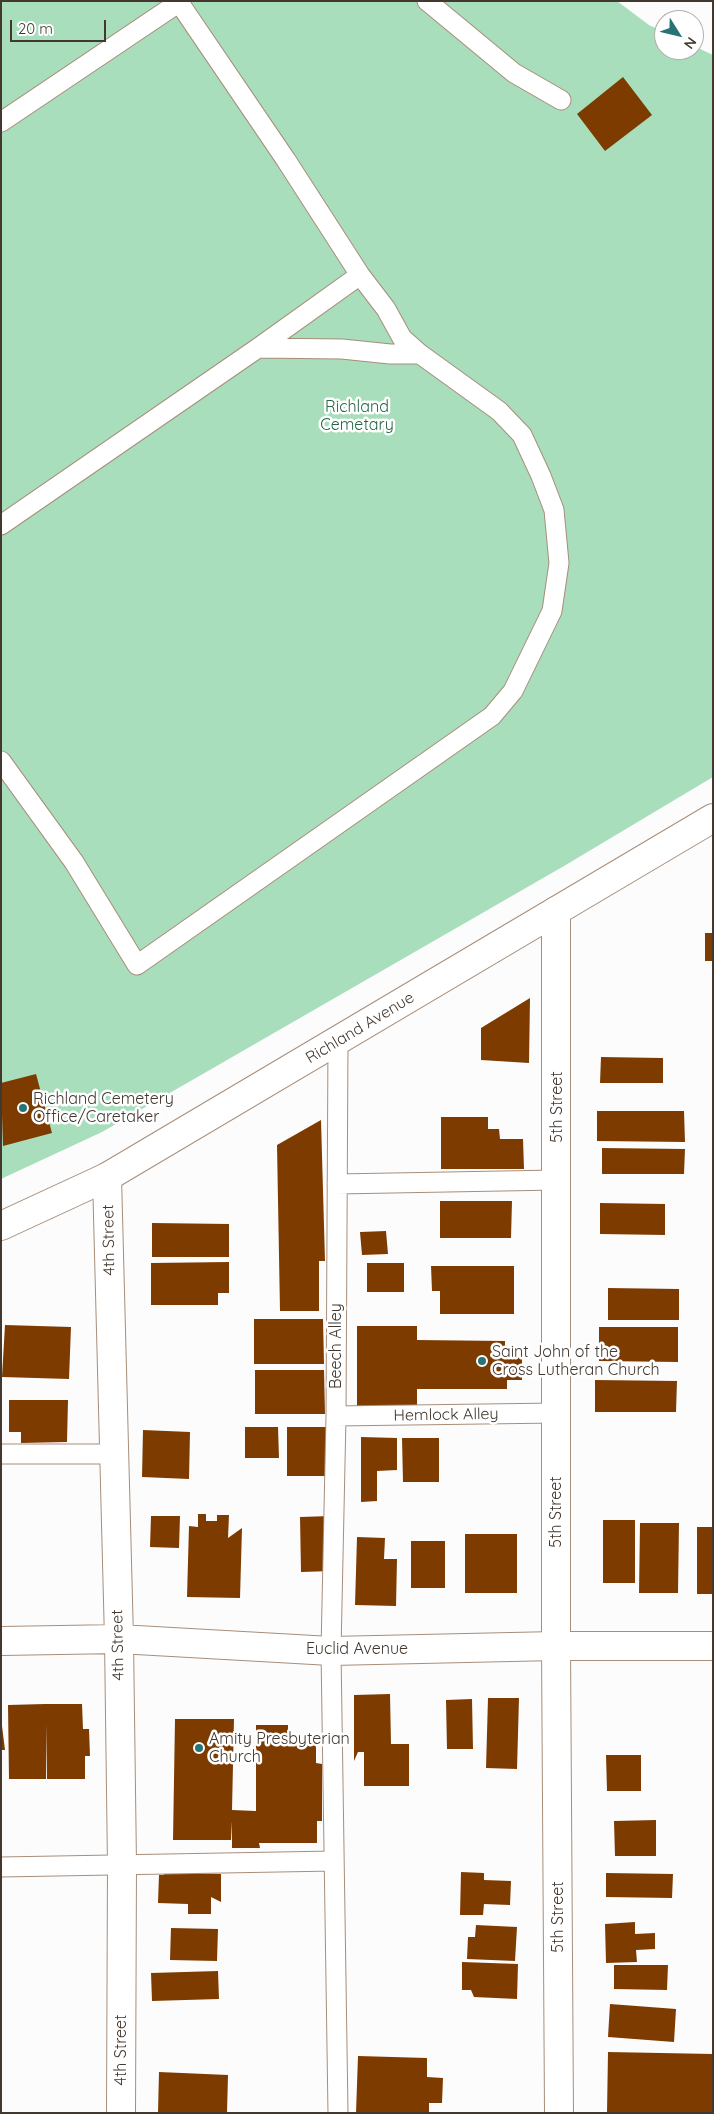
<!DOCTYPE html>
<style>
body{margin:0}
#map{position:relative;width:714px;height:2114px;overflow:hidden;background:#fcfcfc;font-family:Quicksand,sans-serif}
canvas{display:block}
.frame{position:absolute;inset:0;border:2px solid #42382f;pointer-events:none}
.north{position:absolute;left:654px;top:10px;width:50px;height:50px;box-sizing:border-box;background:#fff;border:1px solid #b3afac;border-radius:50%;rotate:126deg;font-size:14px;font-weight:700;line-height:20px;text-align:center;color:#42382f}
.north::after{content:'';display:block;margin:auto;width:18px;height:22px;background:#287378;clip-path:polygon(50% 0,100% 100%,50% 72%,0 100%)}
.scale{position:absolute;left:10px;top:20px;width:96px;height:22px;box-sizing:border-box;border:2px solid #42382f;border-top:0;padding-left:6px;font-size:15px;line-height:18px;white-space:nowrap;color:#42382f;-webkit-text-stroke:4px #fff;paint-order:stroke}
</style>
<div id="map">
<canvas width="714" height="2114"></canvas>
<div class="frame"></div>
<div class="north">N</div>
<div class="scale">20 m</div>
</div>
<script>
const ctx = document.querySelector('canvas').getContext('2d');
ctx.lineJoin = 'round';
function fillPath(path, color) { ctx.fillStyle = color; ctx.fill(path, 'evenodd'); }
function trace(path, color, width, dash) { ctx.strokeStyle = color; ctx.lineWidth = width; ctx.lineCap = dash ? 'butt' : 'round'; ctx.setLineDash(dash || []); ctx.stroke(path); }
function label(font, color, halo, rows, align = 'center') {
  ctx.font = font + ' Quicksand,sans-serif'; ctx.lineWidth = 5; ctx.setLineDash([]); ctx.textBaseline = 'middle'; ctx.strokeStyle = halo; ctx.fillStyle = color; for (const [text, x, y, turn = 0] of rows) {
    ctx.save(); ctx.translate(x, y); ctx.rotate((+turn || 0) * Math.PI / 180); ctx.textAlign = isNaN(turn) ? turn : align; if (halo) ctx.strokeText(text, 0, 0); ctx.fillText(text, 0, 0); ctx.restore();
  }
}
fillPath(new Path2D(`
 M1 1H617L649 25 664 32V50H694V46L713 55V777L564 866 102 1132 1 1179Z`), '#a8debc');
fillPath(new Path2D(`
 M623 77 652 115 605 151 577 114Z
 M705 933H713V961H705Z
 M530 998 529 1063 481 1060V1028Z
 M601 1057 663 1058V1083H600Z
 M36 1074 52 1133 3 1146 1 1083Z
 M597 1111H684L685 1142 597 1141Z
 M441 1117H488V1129H499L500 1139H523L524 1169H441Z
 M321 1120 325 1261H319V1311H280L277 1145Z
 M602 1148 685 1149 684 1174H602Z
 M440 1201H512L511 1238H440Z
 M600 1203 665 1204V1235L600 1234Z
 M152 1223 229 1224V1257H152Z
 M386 1231 388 1254 362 1255 360 1232Z
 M229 1262V1293H218V1305H151V1263Z
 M367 1263H404V1292H367Z
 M431 1266H514V1314H440V1291H432Z
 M608 1288 679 1289V1320H608Z
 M254 1319H323L324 1364H254Z
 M5 1325 71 1327 69 1379 2 1377Z
 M357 1326H417V1340L505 1341V1354H522V1380H507V1389H417V1409H357Z
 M599 1327H678V1362L599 1361Z
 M255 1370H324L325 1414H255Z
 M595 1380 677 1381 676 1412H595Z
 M9 1400H68L67 1442 21 1443V1432H9Z
 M245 1427H278L279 1458H245Z
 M287 1427H326V1476H287Z
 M143 1430 190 1432 189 1479 142 1477Z
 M361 1437 397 1438V1470L377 1471V1501L361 1502Z
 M402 1438H439V1482H403Z
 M198 1514H206V1521H217V1515H229L228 1538 242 1528 240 1598 187 1597 189 1526 198 1527Z
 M151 1516H180L179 1548 150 1547Z
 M331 1516 332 1571 301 1572 300 1517Z
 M603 1520H635V1583H603Z
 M640 1523H679L678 1593H639Z
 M697 1527H713V1594H697Z
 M465 1534H517V1593H465Z
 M357 1537 385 1538 384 1559H397L396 1606 355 1605Z
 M411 1541H445V1588H411Z
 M390 1694 391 1744H409V1786H364V1752H358L354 1761V1695Z
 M488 1698H519L517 1769 486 1768Z
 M472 1699 473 1749H447L446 1700Z
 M45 1704H82L83 1729H89L90 1756H85V1779H47L46 1724V1779H9L8 1705Z
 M1 1718 5 1750H1Z
 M175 1719H234L232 1810 256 1811V1725H288V1741H316V1763L322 1764V1821H317V1843H259L260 1848H232V1821L231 1840H173Z
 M606 1755H641V1791H607Z
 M656 1820V1856H615L614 1821Z
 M461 1872 484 1873V1880L511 1881 510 1905 484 1904 483 1915H460Z
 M164 1873 221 1874V1902L211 1897V1914H188V1904L158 1903 159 1875H164Z
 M606 1873 673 1874 672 1898 606 1897Z
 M635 1922V1934L655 1933V1949L636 1950 637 1962 606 1963 605 1924Z
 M476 1925 517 1927 515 1961 467 1959 468 1937H475Z
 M171 1928 218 1929 217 1961 170 1960Z
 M462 1962 518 1964 517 1999 474 1997 471 1990H462Z
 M614 1965H668L667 1990 614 1989Z
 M218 1971 219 1999 152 2001 151 1973Z
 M610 2004 676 2009 674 2042 608 2037Z
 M608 2052 713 2054V2113H607Z
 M358 2056 427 2058V2077L443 2078 442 2103H429V2113H356Z
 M159 2072 228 2075 227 2113H158Z`), '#7e3b00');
const service = new Path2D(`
 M427 1 514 73 561 100
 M1 122 181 1
 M258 348 342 349 390 354H420
 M1 525 258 348 360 275
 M1 761 74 862 137 965 492 716 513 691 552 611 559 563 554 510 541 476 522 435 499 411 420 354 402 338 386 309 360 275 286 160 178 1
 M337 1184 557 1180
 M336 1416 557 1413
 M1 1454H114
 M1 1867 334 1861
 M338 2113 331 1651 336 1416 338 1041`);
const minor = new Path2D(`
 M107 1177 119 1639 122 1865 121 2113
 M1 1641 119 1639 331 1651 556 1646H713`);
const tertiary = new Path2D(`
 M556 911V1646L559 2113`);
const primary = new Path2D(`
 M1 1226 107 1177 713 818`);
trace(service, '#a78e7a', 21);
trace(minor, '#a78e7a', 30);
trace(tertiary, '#a78e7a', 30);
trace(primary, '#a78e7a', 30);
trace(service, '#fff', 19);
trace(minor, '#fff', 28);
trace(tertiary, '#fff', 28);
trace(primary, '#fff', 28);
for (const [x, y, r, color] of [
 [23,1108,5,"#287378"],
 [482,1361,5,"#287378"],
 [199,1748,5,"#287378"]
]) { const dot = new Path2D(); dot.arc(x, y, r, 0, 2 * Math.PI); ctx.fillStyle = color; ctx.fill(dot); trace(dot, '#fff', 2); }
label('16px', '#266644', '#fff', [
 ["Richland",357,407],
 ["Cemetary",357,425]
]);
label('16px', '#42382f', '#fff', [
 ["Richland Avenue",360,1028,-31],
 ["5th Street",557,1107,-90],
 ["4th Street",109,1240,-91],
 ["Beech Alley",336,1346,-90],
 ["Hemlock Alley",446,1415,-1],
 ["5th Street",556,1512,-90],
 ["4th Street",118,1645,-91],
 ["Euclid Avenue",357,1649],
 ["5th Street",558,1917,-90],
 ["4th Street",121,2050,-90]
]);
label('16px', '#42382f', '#fff', [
 ["Richland Cemetery",33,1099],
 ["Office/Caretaker",33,1117],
 ["Saint John of the",492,1352],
 ["Cross Lutheran Church",492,1370],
 ["Amity Presbyterian",209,1739],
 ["Church",209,1757]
], 'left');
</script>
